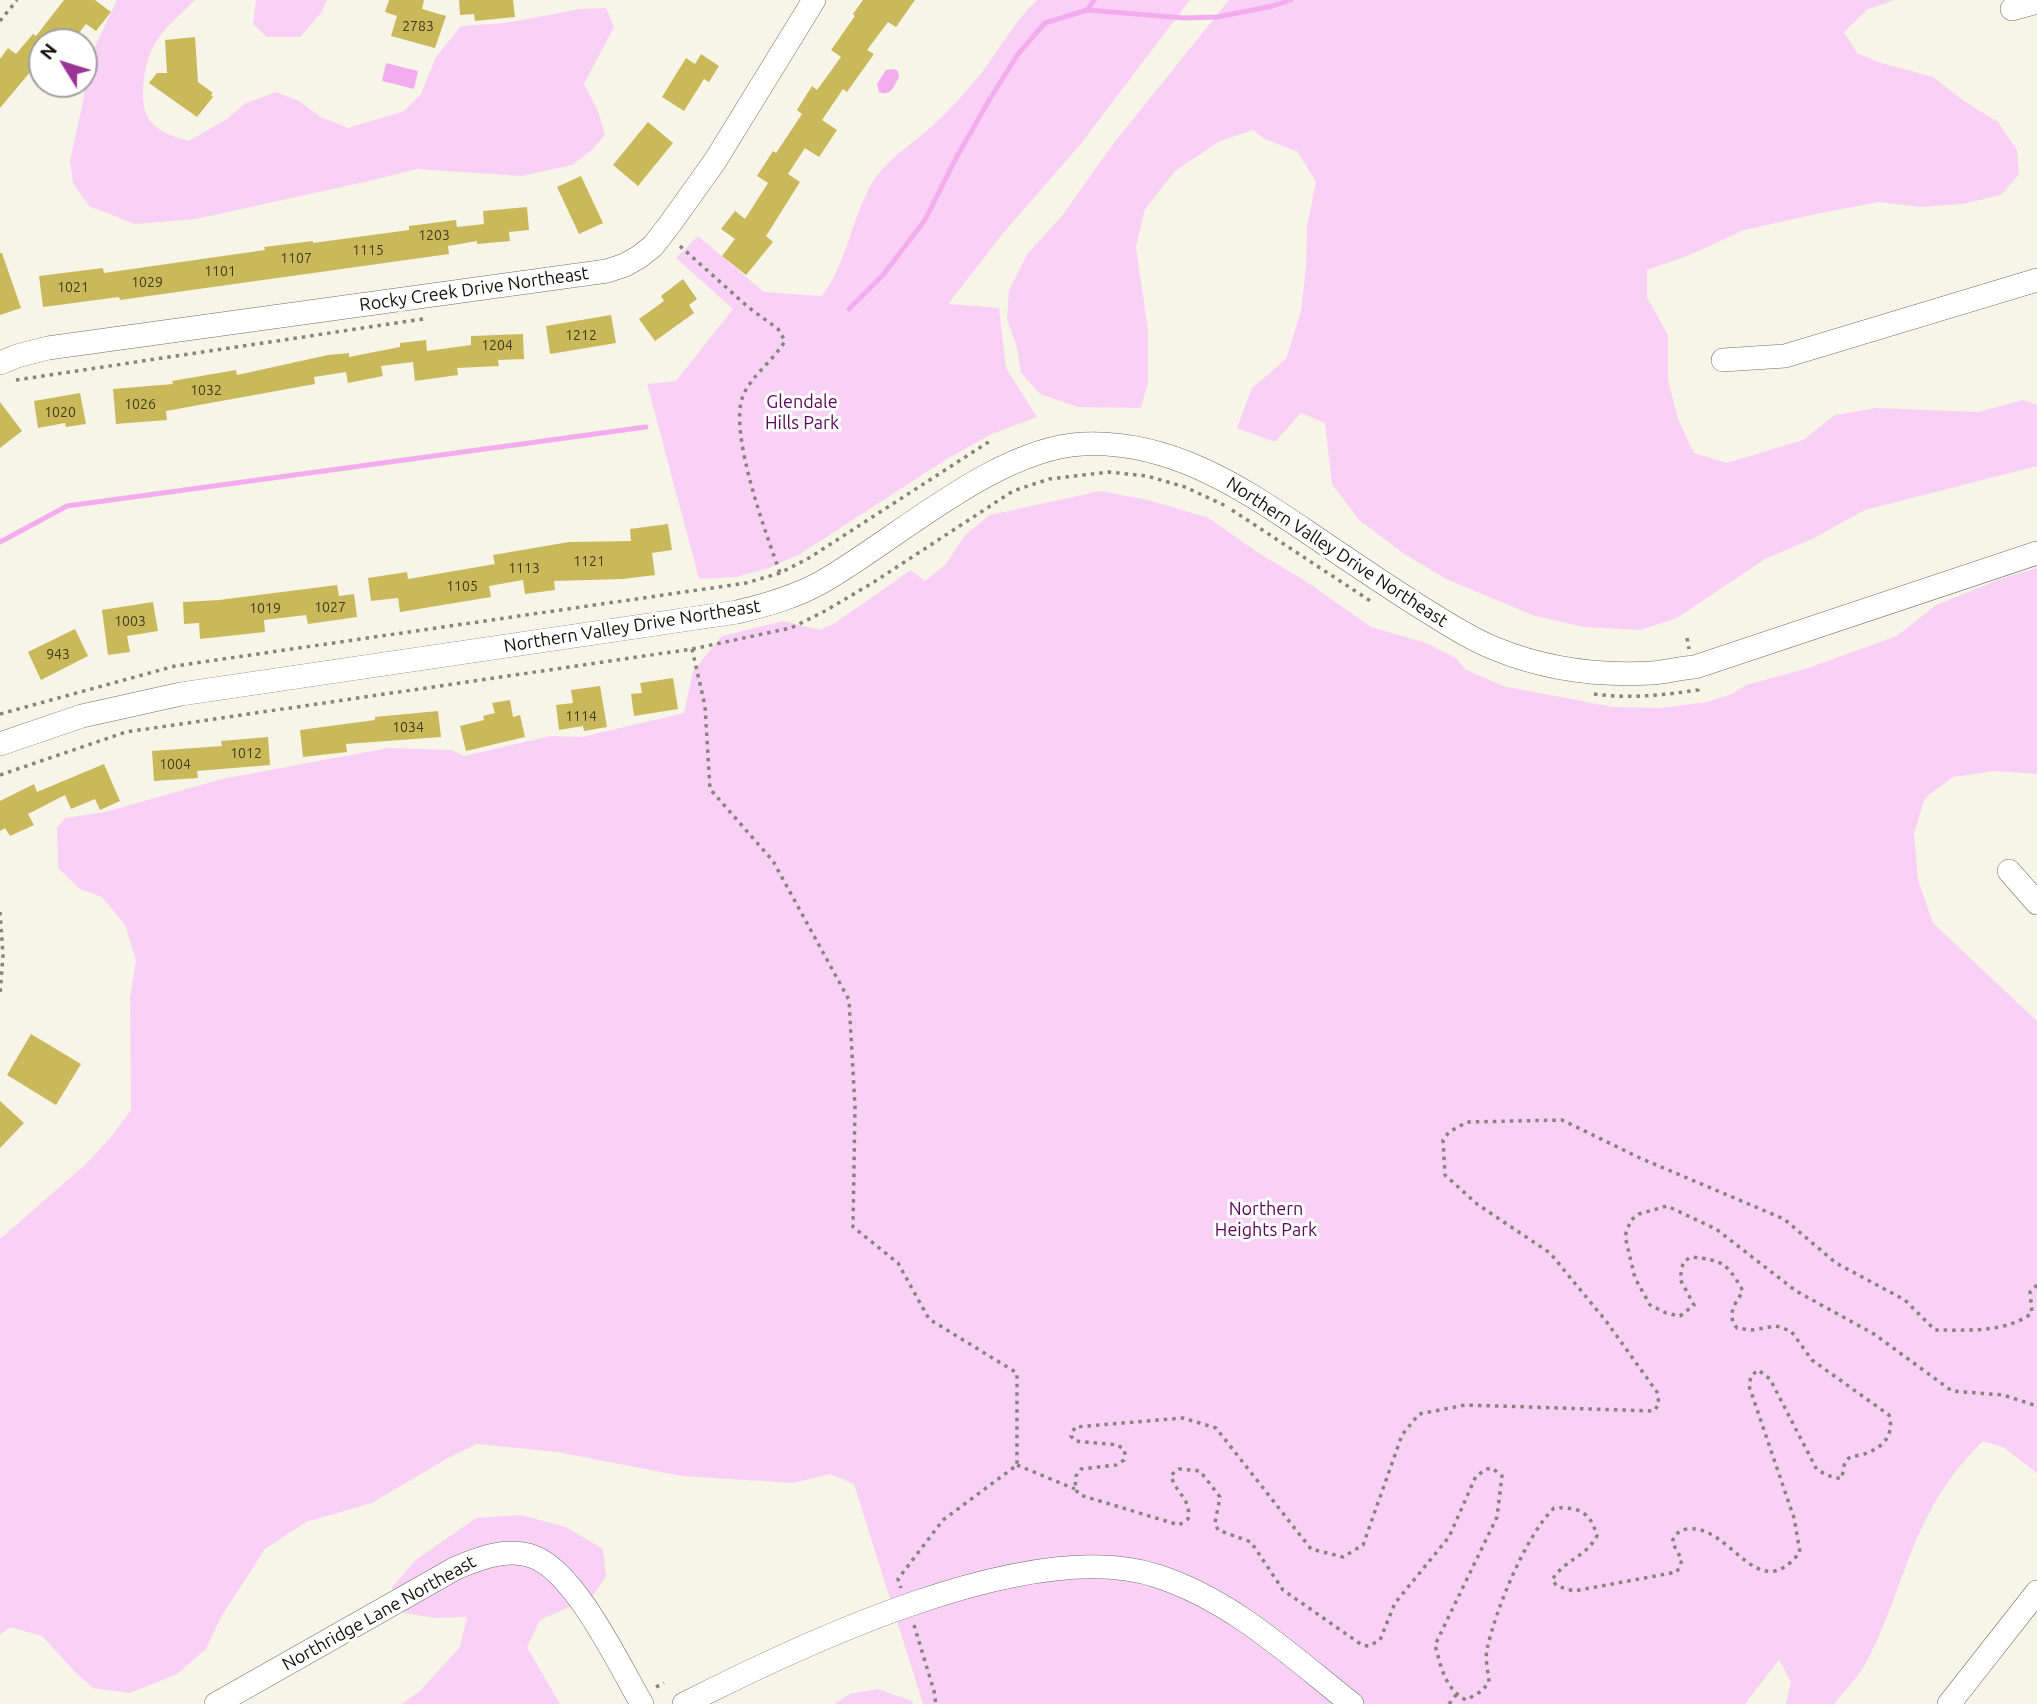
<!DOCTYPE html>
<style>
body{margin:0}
#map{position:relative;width:2037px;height:1704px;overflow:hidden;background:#f7f5e8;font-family:Ubuntu,sans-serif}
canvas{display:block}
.north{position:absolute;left:28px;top:28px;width:70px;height:70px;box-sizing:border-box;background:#fff;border:2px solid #a0a09e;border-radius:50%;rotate:308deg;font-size:19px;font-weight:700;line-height:28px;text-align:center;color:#12120d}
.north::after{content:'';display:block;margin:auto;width:24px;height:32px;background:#9c3498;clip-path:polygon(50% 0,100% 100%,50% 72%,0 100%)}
</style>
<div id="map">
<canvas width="2037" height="1704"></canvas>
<div class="north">N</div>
</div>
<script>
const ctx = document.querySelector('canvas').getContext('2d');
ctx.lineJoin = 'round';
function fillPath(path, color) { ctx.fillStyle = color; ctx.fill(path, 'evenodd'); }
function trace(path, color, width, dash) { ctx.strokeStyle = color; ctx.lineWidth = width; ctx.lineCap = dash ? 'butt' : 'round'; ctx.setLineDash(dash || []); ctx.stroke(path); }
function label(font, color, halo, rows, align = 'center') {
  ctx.font = font + ' Ubuntu,sans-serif'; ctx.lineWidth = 6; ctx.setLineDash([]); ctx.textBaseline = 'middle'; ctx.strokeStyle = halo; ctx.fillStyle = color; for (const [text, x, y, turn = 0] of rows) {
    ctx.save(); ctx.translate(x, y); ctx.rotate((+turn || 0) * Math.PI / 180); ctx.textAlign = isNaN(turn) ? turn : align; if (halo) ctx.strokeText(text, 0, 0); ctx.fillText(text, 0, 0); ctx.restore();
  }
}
fillPath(new Path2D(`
 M117 0H195C181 14 161 30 152 49 144 66 137 106 151 122 161 133 176 138 189 141L227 119 246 103 276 92 299 101 321 117 348 128 404 111 421 94 436 57 461 26 505 23 580 9 606 8 614 27 584 84 598 111 605 135 592 150 572 165 522 176 417 169 369 181 196 219 135 224 89 206 73 183 70 161 84 96 85 67Z
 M256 0H327L321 13 300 37H267L253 24Z
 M1037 0H1190L1079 146 1005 231 948 304 999 308 1006 368 1037 417 992 434 950 457 800 554 769 568 736 577 699 579 647 384 676 381 733 309 676 258 698 236 764 292 822 296C847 263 851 219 872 183 884 163 901 152 918 138 938 122 958 101 975 81 997 55 1012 23 1037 0Z
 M1229 0H1895L1868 9 1844 32 1857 53 1878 62 1933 77 1964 101 1998 122 2017 150 2019 174 2001 195 1963 204 1920 207 1879 202 1821 213 1744 230 1690 255 1647 270V297L1668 335V380L1678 419 1694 453 1727 463 1803 440 1835 415 1876 408 1978 412 2023 400 2037 405V466L1865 510 1812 539 1765 559 1677 618 1640 630 1584 627 1535 616 1446 579 1403 553 1359 520 1332 484 1325 423 1301 413 1275 442 1237 428 1252 388 1286 359 1301 311 1306 268 1307 226 1316 182 1298 152 1265 139 1253 130 1220 141 1175 171 1145 209 1136 247 1148 330V382L1141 408 1078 407 1040 394 1021 373 1017 348 1007 319 1009 290 1028 253 1062 216 1113 144Z
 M1100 491 1148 500 1209 518 1257 552 1307 582 1371 627 1426 643 1456 658 1465 669 1503 686 1613 707 1660 708 1707 702 1732 694 1746 685 1808 668 1897 636 1936 605 2003 578 2037 568V774L1994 771 1953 777 1925 798 1914 833 1918 880 1933 923 2037 1021V1473L2003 1447 1983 1441C1965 1459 1950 1477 1937 1499 1905 1551 1894 1614 1864 1666 1856 1680 1843 1692 1834 1704H1786L1791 1682 1779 1660 1745 1704H923L854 1484 830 1474 793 1483 682 1476 557 1452 477 1444 448 1458 372 1503 306 1522 265 1549 221 1617 206 1649 177 1674 130 1693 93 1688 75 1672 42 1636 10 1627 0 1635V1239L87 1163 111 1137 131 1110 130 997 136 960 125 925 102 897 80 889 58 868 57 828 65 818 105 812 222 779 388 748 452 750 464 756 551 736 582 737 684 713 693 671 722 636 783 621 820 630 835 623 911 570 925 581 945 565 966 534 990 515Z
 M521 1515 566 1527 603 1549 606 1576 592 1597 540 1620 527 1647 560 1704H402L420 1691 460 1647 467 1617 435 1618 404 1613 392 1587 417 1559 476 1518Z
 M878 1689 912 1701 913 1704H834L850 1694Z`), '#fad1f6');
fillPath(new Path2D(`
 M386 63 418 71 414 89 382 81Z
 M894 69 898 71 899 77C894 86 891 97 879 92L877 84 886 70Z`), '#f3adee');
trace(new Path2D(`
 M1087 10 1094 0
 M849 309 883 275 925 220 955 160 988 102 1018 54 1045 23 1087 10 1184 18 1217 17 1273 6 1291 0
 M0 542 67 506 646 427`), '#f3adee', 5);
fillPath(new Path2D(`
 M64 0H95L111 12 96 31 86 24 72 42H42V58L0 108V59L8 48 16 54 33 34 36 36Z
 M389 0H424L422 9 446 16 435 48 391 36 397 16 385 12Z
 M459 0H513L515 17 475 21 474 14 460 15Z
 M863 0H915L896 27 888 22 867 50 874 54 847 92 843 89 822 120 837 130 819 157 805 148 788 174 800 182 766 236 773 242 746 275 722 256 735 239 721 229 735 211 745 219 768 183 757 176 773 151 776 153 802 114 797 110 812 86 817 90 841 57 831 50 855 16 853 14Z
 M195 37 198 82 213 93 211 95 213 97 197 117 149 83 157 73H167L165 40Z
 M701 54 719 66 709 82 704 79 684 111 662 97 686 58 695 64Z
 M648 122 673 143 638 186 613 165Z
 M581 176 603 223 579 234 557 187Z
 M527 207 529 230 509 232 510 241 477 244V241L448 246 449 254 120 300 119 297 43 307 39 276 103 268 104 273 265 250 264 247 313 241V243L409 230V226L456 220 457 227 484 224 483 211Z
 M0 253H2L21 308 0 315Z
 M683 279 697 299 689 305 694 313 655 341 639 319 664 301 661 296Z
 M611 315 616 343 550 354 546 326Z
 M523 334 524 359 498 360 499 366 457 368 458 375 415 381 413 362 381 366 383 376 348 383 346 372 314 377 315 384 166 411 167 420 116 424 113 389 173 384 172 381 236 370 237 375 328 355 349 353V357L400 347V343L426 340 427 351 471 345V336Z
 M80 393 86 424 66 427 65 423 38 428 34 401Z
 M0 402 22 431 0 448Z
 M668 524 672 550 652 553 655 575 623 579 554 581 555 590 525 594 523 580 489 586 491 597 400 612 398 598 371 601 368 578 407 572 408 579 495 564 493 555 569 542 631 541 630 529Z
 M337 585 339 596 354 594 357 617 308 624 306 615 264 620 265 632 200 639 199 623 184 624 183 602 219 600Z
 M153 602 158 631 127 636 130 652 108 655 102 610Z
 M75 629 88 656 41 680 28 652Z
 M673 678 678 709 634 716 631 694 642 693 640 683Z
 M600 686 607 727 584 731 583 726 559 730 556 705 573 703 571 690Z
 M510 700 513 717 520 715 525 737 466 751 460 726 484 720 483 716 495 713 492 703Z
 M438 711 441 737 346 744 347 752 303 757 300 730 375 720V717Z
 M268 737 270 765 197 771 198 778 154 781 152 751 222 746 221 741Z
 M104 764 120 801 100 810 95 799 71 809 65 795 28 814 34 825 10 836 5 828 0 831V801L34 784 37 792Z
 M31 1034 81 1064 56 1105 7 1075Z
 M0 1101 24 1123 0 1148Z`), '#cab95a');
const minor = new Path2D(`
 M2012 9 2037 2
 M1723 360 1785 356 2037 280
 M0 363 17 356 48 348 607 271 625 265 639 257 653 246 670 224 715 161 814 0
 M0 744 82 716 181 694 737 612C767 605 795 597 822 582 897 539 996 448 1083 444 1168 440 1238 485 1306 531 1347 559 1388 587 1430 613 1451 626 1473 640 1496 649 1545 669 1599 676 1652 673 1666 672 1680 668 1695 667L2037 553
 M2009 871 2037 903
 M216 1704 456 1568C480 1558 507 1547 534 1557 576 1573 619 1665 642 1704
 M684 1704C798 1646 1031 1534 1157 1576 1232 1600 1291 1656 1352 1704
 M1949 1704 2037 1592`);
trace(minor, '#716f64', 24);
trace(new Path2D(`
 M0 21 17 0
 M680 246 748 307 778 329 785 341C774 360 750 377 743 396 728 432 767 536 780 573
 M16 380 423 319
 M1232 510 1372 602
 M1687 638 1689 649
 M692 649 705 706 710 789 773 861 849 1000 855 1107 853 1227 898 1263 929 1319 1017 1373V1465L943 1520 898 1579 901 1588
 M1594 694C1630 699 1663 695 1698 690L1697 684
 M0 714 175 666 746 583 780 573 809 558 990 441
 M0 775 126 732 692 649 791 628 825 611 874 582 1013 491 1049 479 1109 472 1147 476 1185 487 1226 506
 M0 912 3 955 0 995
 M2037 1285 2030 1292 2032 1313C2006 1333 1967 1330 1935 1330L1905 1300 1836 1263 1784 1219 1640 1158 1562 1120 1467 1122 1449 1132 1443 1140 1445 1175 1477 1204 1550 1253 1606 1321 1657 1392 1659 1404 1654 1411 1465 1405 1419 1414 1402 1435 1363 1545 1343 1557 1311 1549 1216 1428 1183 1418 1075 1427 1071 1436 1075 1441 1118 1445 1125 1451 1124 1460 1116 1465 1081 1469 1076 1476 1075 1489 1080 1495 1179 1525 1188 1519C1192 1499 1175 1493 1171 1475L1179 1469 1200 1471 1220 1497 1215 1523 1218 1530 1251 1542 1283 1590 1362 1645 1369 1646 1380 1640 1395 1603 1449 1537 1476 1476 1487 1469 1492 1468 1502 1476 1497 1517 1435 1645C1441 1667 1445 1689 1466 1700L1482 1691 1489 1682C1488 1671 1485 1659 1487 1649 1496 1609 1525 1537 1554 1508 1579 1507 1590 1511 1597 1536 1584 1559 1566 1558 1552 1580L1557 1586 1574 1591 1677 1572 1682 1560 1672 1542C1675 1534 1679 1530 1688 1529 1731 1524 1757 1608 1800 1552L1794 1518 1749 1386 1751 1376 1758 1370 1770 1379 1817 1470C1826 1474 1833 1479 1842 1478 1843 1473 1843 1466 1846 1461 1849 1456 1855 1456 1861 1455 1882 1449 1895 1436 1889 1415L1812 1360 1791 1331 1776 1326 1752 1330 1737 1328C1726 1315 1735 1304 1743 1291 1727 1263 1723 1260 1690 1257L1683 1263 1680 1279 1694 1305 1680 1316 1666 1313 1650 1305 1635 1278 1625 1236 1631 1220 1639 1214 1667 1206 1716 1229 1796 1291 1874 1334 1952 1391 2003 1395 2037 1406
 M1017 1465 1075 1489
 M914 1625 934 1691 936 1704
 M656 1687 664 1683
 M1449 1704 1456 1695`), '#86857c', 3.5, [3.5, 5]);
trace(minor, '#fff', 23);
label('14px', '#403c20', null, [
 ["2783",418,26],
 ["1203",434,235],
 ["1115",368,250],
 ["1107",296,258],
 ["1101",220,271],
 ["1029",147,282],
 ["1021",73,287],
 ["1212",581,335],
 ["1204",497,345],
 ["1032",206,390],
 ["1026",140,404],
 ["1020",60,412],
 ["1121",589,561],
 ["1113",524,568],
 ["1105",462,586],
 ["1027",330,607],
 ["1019",265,608],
 ["1003",130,621],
 ["943",58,654],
 ["1114",581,716],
 ["1034",408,727],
 ["1012",246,753],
 ["1004",175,764]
]);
label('18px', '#12120d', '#fff', [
 ["Rocky Creek Drive Northeast",474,289,-8],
 ["Northern Valley Drive Northeast",1337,552,33],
 ["Northern Valley Drive Northeast",632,626,-9],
 ["Northridge Lane Northeast",379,1613,-29]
]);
label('18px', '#5c055a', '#fff', [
 ["Glendale",802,402],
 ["Hills Park",802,423],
 ["Northern",1266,1209],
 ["Heights Park",1266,1230]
]);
</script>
